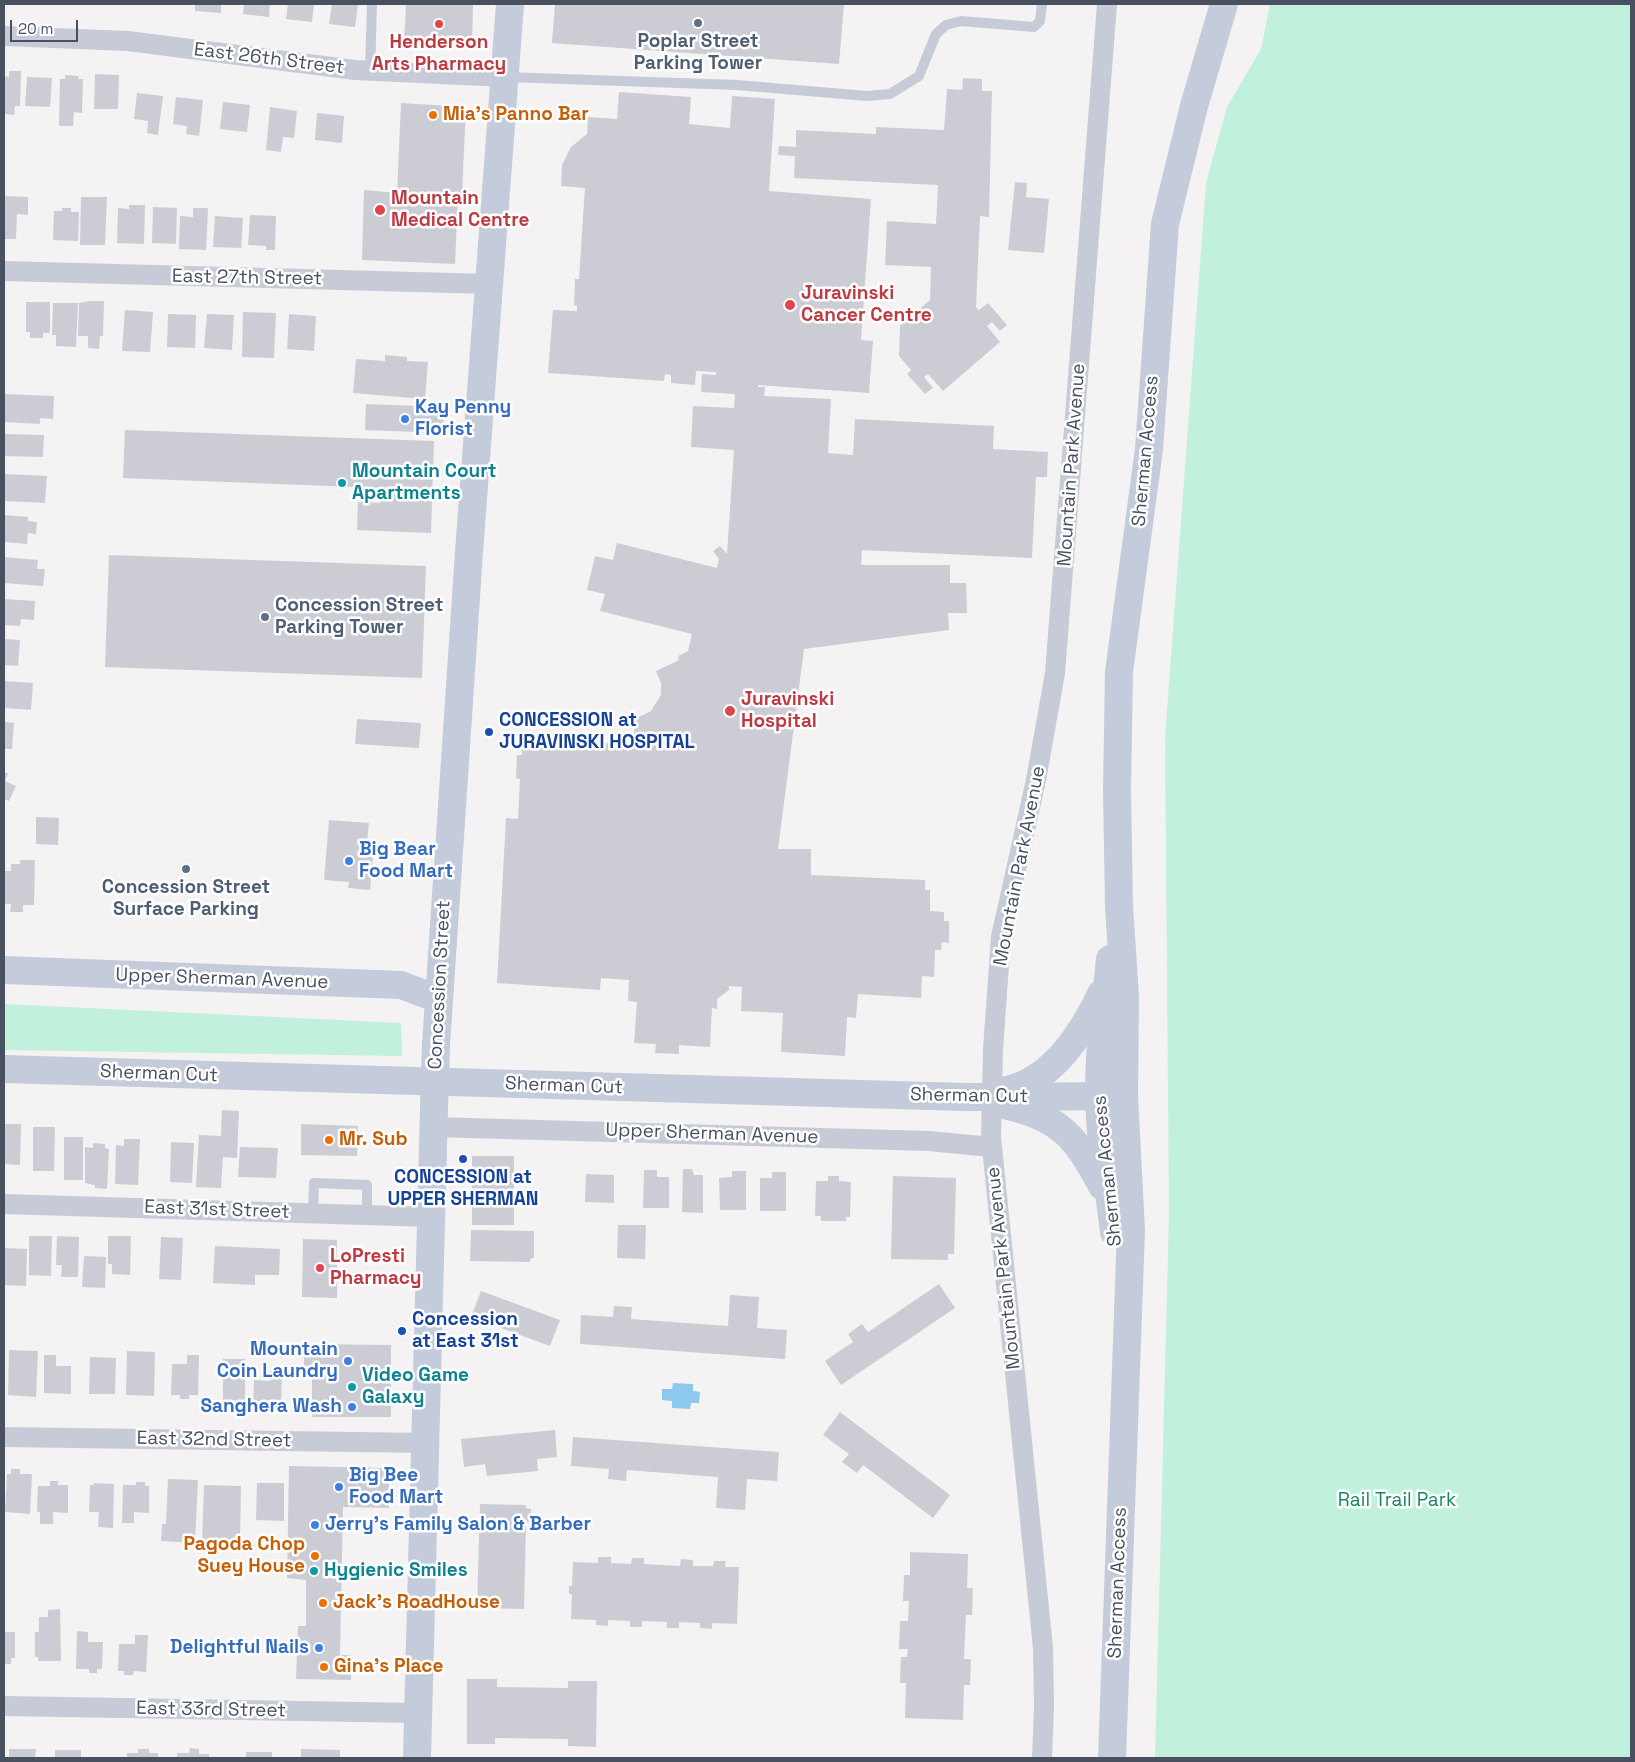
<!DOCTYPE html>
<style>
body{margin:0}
#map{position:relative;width:1635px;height:1762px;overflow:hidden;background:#f4f2f2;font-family:"Space Grotesk",sans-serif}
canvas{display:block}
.frame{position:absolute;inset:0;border:5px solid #495160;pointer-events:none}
.scale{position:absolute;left:10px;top:20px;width:68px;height:22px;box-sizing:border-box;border:2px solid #495160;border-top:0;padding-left:6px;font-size:15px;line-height:18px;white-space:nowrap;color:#495160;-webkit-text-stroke:4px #fff;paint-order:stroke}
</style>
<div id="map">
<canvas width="1635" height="1762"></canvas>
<div class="frame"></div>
<div class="scale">20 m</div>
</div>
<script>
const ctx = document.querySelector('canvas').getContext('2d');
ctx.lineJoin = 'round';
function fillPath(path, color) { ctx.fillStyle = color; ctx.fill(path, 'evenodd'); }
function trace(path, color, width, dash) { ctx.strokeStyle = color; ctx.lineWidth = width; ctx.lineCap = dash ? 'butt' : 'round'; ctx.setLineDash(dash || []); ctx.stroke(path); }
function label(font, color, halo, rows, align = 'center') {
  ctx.font = font + ' "Space Grotesk",sans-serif'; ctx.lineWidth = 5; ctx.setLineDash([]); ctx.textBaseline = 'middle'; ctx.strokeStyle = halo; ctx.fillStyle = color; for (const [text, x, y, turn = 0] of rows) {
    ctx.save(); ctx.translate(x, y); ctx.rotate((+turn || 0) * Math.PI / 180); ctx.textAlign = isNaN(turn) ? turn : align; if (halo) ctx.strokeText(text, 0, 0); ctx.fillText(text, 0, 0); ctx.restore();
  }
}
fillPath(new Path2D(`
 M1270 4H1631V1758H1155L1169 1214 1165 738 1206 183 1227 107 1261 49Z
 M4 1004 401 1023 402 1056 4 1050Z`), '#c1f1dd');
fillPath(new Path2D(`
 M673 1383 693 1384V1391L700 1392 699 1403H691L690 1409 672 1408V1401L662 1400V1389H672Z`), '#8dc8ef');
fillPath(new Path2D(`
 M195 4H221V13L195 11Z
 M244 4H270L269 17 243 14Z
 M288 4H314L312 22 286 19Z
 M332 4H358L355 27 329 24Z
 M406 4 473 5 472 45 404 43Z
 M555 4H844L839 64 552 43Z
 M9 71H21L20 106H15L14 115 4 114V76L9 77Z
 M95 74 119 75 118 109H94Z
 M65 75 79 76 78 79H83L82 113 74 112 73 126H59L60 79H65Z
 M27 77 52 78 50 107 25 106Z
 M963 78 982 79V91H992L989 217 980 216 976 307 979 310 988 303 1007 325 1000 331 992 322 987 326 1000 342 943 391 928 374 924 377 933 388 925 394 907 374 911 370 899 356 900 326 930 300 931 267 885 265 887 221 936 224 938 185 794 178 795 156 778 155 779 146 796 147V130L876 134V127L944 130 947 89 962 90Z
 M619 92 691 97 689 124 730 128 732 96 775 99 769 191 871 199 861 340 873 341 869 393 758 385V387H765L764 396 831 399 828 453 853 455 855 419 994 426 993 449 1048 452 1047 477H1036L1032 558 862 550 861 565H950V583H966L967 613H948L949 630 804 649 778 849H811V875L925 880V890H930V911L944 912V921H949V943L942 942 941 950H935L934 977 922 976 921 998 858 994 856 1018 847 1017 845 1056 781 1052 783 1013 741 1011 742 987 729 986V990L717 999V1009L712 1008 710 1047 679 1045V1054L655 1053 656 1044 634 1043 637 1002 628 1001 629 980 601 978 600 990 497 983 506 818 518 819 520 779 516 778 517 755H522V744L602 749 603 743 633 745 635 719 651 711 661 695V683L656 671 679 660 678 656 688 651 692 634 600 611 605 594 587 590 595 556 613 560 617 543 717 568 719 559 713 551 720 546 727 554 734 450 691 447 693 406 734 408 735 394 701 392 702 374 716 375V372L696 371 695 385 671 383V375L665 374 664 381 548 373 553 310 577 311V306L574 305 575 279H579L585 188 561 186 562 165 571 147 587 134 588 117 617 119Z
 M137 93 163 96 158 135 147 133 148 121 134 119Z
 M176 97 203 100 199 136 186 134 187 126 173 124Z
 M223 102 250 105 247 132 220 129Z
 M401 103 466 107 462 195H458L455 264 362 260 364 190 397 193Z
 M270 107 297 111 294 138 283 137 281 152 266 150Z
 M317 113 344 116 342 143 315 140Z
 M1015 182 1027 183 1026 197 1049 199 1044 253 1008 250Z
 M4 196 28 197V215L17 214 16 239H4Z
 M81 197H107L105 245H80Z
 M129 205H145L144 244 117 243 118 208 129 209Z
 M153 207 177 208 176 244 152 243Z
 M62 208H71V212H79L78 241 53 240 54 211H62Z
 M193 208H208L206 250 179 249 180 216 193 217Z
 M250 215 276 216 275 250H266V246L248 245Z
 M215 216 243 218 241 248 213 247Z
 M90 301H104L103 336H100L99 349 88 348V336H78L79 303Z
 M26 302H50V333H43V338H30V332H26Z
 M53 303H78L76 347 56 346V335H52Z
 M125 310 153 312 150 352 122 351Z
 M243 312 276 313 274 358 242 357Z
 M168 314 196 315 195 348 167 347Z
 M207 314 234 315 232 350 204 348Z
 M289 314 316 316 314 351 287 349Z
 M385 355 407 357V361L428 362 425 399 353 393 356 359 385 361Z
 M5 394 54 396 53 419 40 418V424L4 422Z
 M366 404 444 407 443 433 365 430Z
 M125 430 434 441 431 533 357 530 358 502 380 503 381 488 123 478Z
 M4 434 44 435 43 457 4 456Z
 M4 474 47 476 45 503 4 501Z
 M4 515 28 517V521L37 522 36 534 28 533 27 544 4 542Z
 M109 555 426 566 422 678 105 667Z
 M4 557 38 560 37 569H45L43 586 4 583Z
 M4 599 35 601 34 620 21 619 20 626 4 625Z
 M4 639 20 640 18 666 4 665Z
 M4 681 33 683 31 710 4 708Z
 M357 719 421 723 419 748 355 744Z
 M4 722 14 723 12 749H4Z
 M4 771 8 774 5 781 16 786 9 801 4 799Z
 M36 817 59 818 58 845 36 844Z
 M329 820 369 823 367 842H374L370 890 348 888 349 882 324 880Z
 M20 860H35L34 905H23V912H10L11 904H4V871H11V864H20Z
 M222 1110 239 1111 237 1158 223 1157 221 1188 196 1187 199 1135 221 1136Z
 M4 1124H21L20 1165 4 1164Z
 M301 1124 358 1126 357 1156 301 1155Z
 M33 1127H55L54 1171H33Z
 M64 1137H83V1180H64Z
 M124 1139H140L138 1185 115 1184 116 1145 124 1146Z
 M171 1142 194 1143 192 1183 170 1182Z
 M93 1143 105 1144V1148L109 1149 107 1189 95 1188V1185L85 1183V1147L93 1148Z
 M240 1147 278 1148 276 1178 238 1177Z
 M472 1156H514V1225H472Z
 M683 1169H692L694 1175H703V1213L682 1212Z
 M644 1170H657V1177H669V1208H643Z
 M732 1171H746V1210H720L719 1178 732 1177Z
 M772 1172H786V1211H760V1178H772Z
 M586 1174 614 1175V1203L585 1202Z
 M828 1176H839V1181L851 1182 850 1217H846V1221H821V1216H815L816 1181H828Z
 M893 1176 956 1178 954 1254H948V1260L891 1259Z
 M618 1225H646L645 1259 617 1258Z
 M471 1230 534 1231V1258H531L530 1262 470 1261Z
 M29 1236H52L51 1276 29 1275Z
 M57 1236 79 1237 78 1277H61L62 1265H56Z
 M108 1236H131L130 1275 112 1274V1264H108Z
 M161 1237 183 1238 181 1280 159 1279Z
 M303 1239 337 1240V1298L302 1297Z
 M215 1246 280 1249 279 1275H255V1285L213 1283Z
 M4 1248 27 1249 26 1286 4 1285Z
 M84 1256 106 1257 105 1288 82 1287Z
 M939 1284 955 1308 841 1385 825 1361 853 1342 848 1334 862 1324 868 1332Z
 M481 1291 560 1320 550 1346 471 1317Z
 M730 1295 759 1297 757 1328 787 1330 785 1359 580 1344 581 1315 613 1317 614 1306 632 1307 631 1319 728 1326Z
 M304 1344 391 1345V1417H312V1377H304Z
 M9 1350 38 1351 36 1397 8 1395Z
 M127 1351 155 1352 154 1396 126 1395Z
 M44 1355H56V1366H71V1394L44 1393Z
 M187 1355H199L198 1395H189V1399H180V1395H171L172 1364H187Z
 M90 1357 116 1358 115 1394H89Z
 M223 1359H245V1401L223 1400Z
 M270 1371H282L281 1409 268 1408V1414L253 1413 254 1380 270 1381Z
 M840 1412 950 1495 933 1518 863 1465 857 1473 842 1462 849 1454 823 1435Z
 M555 1430 557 1457 537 1459 538 1471 487 1476 485 1464 464 1467 461 1439Z
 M573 1437 779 1452 777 1481 747 1479 745 1510 716 1508 718 1477 627 1470 626 1481 608 1479 609 1469 571 1466Z
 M289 1466 389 1468V1508L343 1507 340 1655H351V1680L296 1679 298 1626H306V1580L287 1578Z
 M11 1469H20V1474H32L30 1514 5 1512 7 1474H11Z
 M168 1479 198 1480 195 1543 161 1541 162 1524H166Z
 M50 1481H58V1485H68V1513L53 1512V1524H40V1512H37L38 1486H50Z
 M136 1482H145V1486H149V1513L134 1512V1523H122L123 1485H136Z
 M94 1483 114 1484 113 1528 98 1527 99 1512H89L90 1485H94Z
 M257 1483H284V1521L256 1520Z
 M204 1485 241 1486 240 1541H232V1544H202Z
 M480 1504 526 1505V1508L531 1509V1522H526L524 1609 477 1608Z
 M910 1552 968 1554 967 1588H973L972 1615H966L964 1659H971L970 1685H964L963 1720 905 1718 906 1683H900L901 1657H907L908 1649H899L900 1621H908L909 1601H903L904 1575H910Z
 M598 1557H611V1563L631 1564 632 1558H644V1564L680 1566 681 1559 693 1560V1566H713L714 1561H726L725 1567H739L737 1624 712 1623V1629L700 1628V1623L679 1622V1628H667V1622L642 1621V1627H630V1621L608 1620V1626L596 1625V1620L571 1619 572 1594H569V1586H572L573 1562 598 1563Z
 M60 1609 61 1661H38V1657H35V1632H39V1617H48V1610Z
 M77 1631 88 1632V1642H103L102 1669H97V1673H89V1669H76Z
 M4 1632H15V1658H11V1664H4Z
 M135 1635H148L146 1672 134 1671 133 1675H124V1671H118L119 1644H135Z
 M467 1679H497V1687L568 1688V1681H597L596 1747 568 1746V1739L495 1738V1744H467Z
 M190 1748 199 1749V1754H209V1758H177V1753H189Z
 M9 1749H36L35 1758H9Z
 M138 1749H149V1753H158V1758H127V1753H138Z
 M301 1749 340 1750V1758H301Z
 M55 1750H81V1758H55Z
 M246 1752H272V1758H246Z`), '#cccdd4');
trace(new Path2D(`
 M370 71 372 4
 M506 77 737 85 867 96 890 94 919 76 936 34 946 25 961 21 1034 27 1040 21 1042 4
 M313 1213 314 1183 367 1185V1215`), '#c6cbd7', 10);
trace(new Path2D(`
 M4 36 128 41 355 70 505 77
 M4 271 490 284
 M993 1050 1001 937 1036 780 1055 673 1107 4
 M433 1127 929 1141 991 1147
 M991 1137 1043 1648 1044 1706 1042 1758
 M4 1204 431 1217
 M4 1437 425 1443
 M4 1706 418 1713`), '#c6cbd7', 20);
trace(new Path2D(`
 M1110 959C1105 1012 1096 1065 1100 1118 1102 1156 1110 1194 1114 1232
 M4 970 401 985 438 999
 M436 1045 469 552 510 4
 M4 1069 965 1097 1124 1096
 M1001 1091C1050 1084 1082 1034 1101 994
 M1004 1105C1060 1117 1076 1137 1102 1186
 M417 1758 434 1108
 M1112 1758 1131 1230 1124 1096 1125 997 1119 906 1117 790 1119 672 1149 449 1165 224 1194 106 1224 4`), '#c4cbdb', 28);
trace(new Path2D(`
 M991 1137 993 1050`), '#c6cbd7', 20);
trace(new Path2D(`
 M434 1108 436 1045`), '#c4cbdb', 28);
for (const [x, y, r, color] of [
 [698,23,5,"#5c6f8a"],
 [439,24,5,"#e0444e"],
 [433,115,5,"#e8710a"],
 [380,210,6,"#e0444e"],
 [790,305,6,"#e0444e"],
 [405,419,5,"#3f7fe0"],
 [342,483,5,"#0f9aa8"],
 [265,617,5,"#5c6f8a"],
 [730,711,6,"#e0444e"],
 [489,732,5,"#1a4fb4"],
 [349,861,5,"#3f7fe0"],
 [186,869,5,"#5c6f8a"],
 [329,1140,5,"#e8710a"],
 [463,1159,5,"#1a4fb4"],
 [320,1268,5,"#e0444e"],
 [402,1331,5,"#1a4fb4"],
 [348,1361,5,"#3f7fe0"],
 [352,1387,5,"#0f9aa8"],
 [352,1407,5,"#3f7fe0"],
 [339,1487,5,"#3f7fe0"],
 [315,1525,5,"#3f7fe0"],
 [315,1556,5,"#e8710a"],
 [314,1571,5,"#0f9aa8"],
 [323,1603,5,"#e8710a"],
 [319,1648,5,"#3f7fe0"],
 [324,1667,5,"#e8710a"]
]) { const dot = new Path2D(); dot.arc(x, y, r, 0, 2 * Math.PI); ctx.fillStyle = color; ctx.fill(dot); trace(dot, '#fff', 2); }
label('bold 19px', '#4e5e75', '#fff', [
 ["Poplar Street",698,42],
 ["Parking Tower",698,64],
 ["Concession Street",275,606,"left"],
 ["Parking Tower",275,628,"left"],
 ["Concession Street",186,888],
 ["Surface Parking",186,910]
]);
label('bold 19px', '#be3a42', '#fff', [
 ["Henderson",439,43,"center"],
 ["Arts Pharmacy",439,65,"center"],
 ["Mountain",391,199],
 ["Medical Centre",391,221],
 ["Juravinski",801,294],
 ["Cancer Centre",801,316],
 ["Juravinski",741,700],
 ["Hospital",741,722],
 ["LoPresti",330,1257],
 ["Pharmacy",330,1279]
], 'left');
label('19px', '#495160', '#fff', [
 ["East 26th Street",269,59,7],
 ["East 27th Street",247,278,1],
 ["Sherman Access",1146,451,-85],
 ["Mountain Park Avenue",1072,465,-86],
 ["Mountain Park Avenue",1020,866,-79],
 ["Upper Sherman Avenue",222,979,2],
 ["Concession Street",440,985,-87],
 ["Sherman Cut",159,1074,2],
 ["Sherman Cut",564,1086,2],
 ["Sherman Cut",969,1096,1],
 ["Upper Sherman Avenue",712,1134,2],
 ["Sherman Access",1108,1171,-96],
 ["East 31st Street",217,1210,2],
 ["Mountain Park Avenue",1004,1268,-96],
 ["East 32nd Street",214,1440,1],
 ["Sherman Access",1118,1583,-88],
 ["East 33rd Street",211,1710,1]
]);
label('bold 19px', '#c56008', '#fff', [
 ["Mia's Panno Bar",443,115],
 ["Mr. Sub",339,1140],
 ["Pagoda Chop",305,1545,"right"],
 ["Suey House",305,1567,"right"],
 ["Jack's RoadHouse",333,1603],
 ["Gina's Place",334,1667]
], 'left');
label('bold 19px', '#366cbe', '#fff', [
 ["Kay Penny",415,408],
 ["Florist",415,430],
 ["Big Bear",359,850],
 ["Food Mart",359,872],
 ["Mountain",338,1350,"right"],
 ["Coin Laundry",338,1372,"right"],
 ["Sanghera Wash",342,1407,"right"],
 ["Big Bee",349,1476],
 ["Food Mart",349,1498],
 ["Jerry's Family Salon & Barber",325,1525],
 ["Delightful Nails",309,1648,"right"]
], 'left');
label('bold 19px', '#0d838f', '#fff', [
 ["Mountain Court",352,472],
 ["Apartments",352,494],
 ["Video Game",362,1376],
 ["Galaxy",362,1398],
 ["Hygienic Smiles",324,1571]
], 'left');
label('bold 19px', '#164399', '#fff', [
 ["CONCESSION at",499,721],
 ["JURAVINSKI HOSPITAL",499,743],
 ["CONCESSION at",463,1178,"center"],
 ["UPPER SHERMAN",463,1200,"center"],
 ["Concession",412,1320],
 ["at East 31st",412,1342]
], 'left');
label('19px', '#158663', '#fff', [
 ["Rail Trail Park",1397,1501]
]);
</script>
